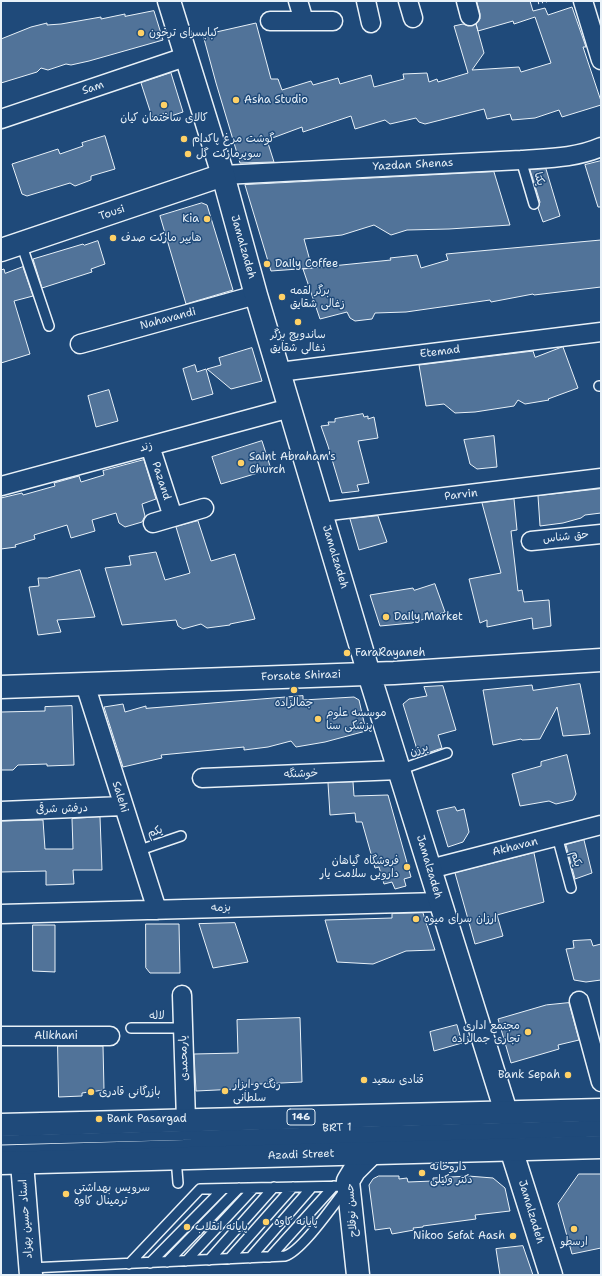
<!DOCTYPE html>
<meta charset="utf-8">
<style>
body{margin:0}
#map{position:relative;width:602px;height:1276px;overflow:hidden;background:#1f4a7a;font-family:"Shantell Sans",sans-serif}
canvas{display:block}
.frame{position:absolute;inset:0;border:2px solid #e8f1f8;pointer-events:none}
</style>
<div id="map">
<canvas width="602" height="1276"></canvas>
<div class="frame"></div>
</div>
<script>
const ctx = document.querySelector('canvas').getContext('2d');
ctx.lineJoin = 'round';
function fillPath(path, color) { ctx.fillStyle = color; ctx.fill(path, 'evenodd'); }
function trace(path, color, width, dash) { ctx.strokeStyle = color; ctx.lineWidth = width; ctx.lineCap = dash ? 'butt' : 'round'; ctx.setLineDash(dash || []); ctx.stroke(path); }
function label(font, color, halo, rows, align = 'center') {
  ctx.font = font + ' "Shantell Sans","Playpen Sans Arabic",sans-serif'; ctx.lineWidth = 3; ctx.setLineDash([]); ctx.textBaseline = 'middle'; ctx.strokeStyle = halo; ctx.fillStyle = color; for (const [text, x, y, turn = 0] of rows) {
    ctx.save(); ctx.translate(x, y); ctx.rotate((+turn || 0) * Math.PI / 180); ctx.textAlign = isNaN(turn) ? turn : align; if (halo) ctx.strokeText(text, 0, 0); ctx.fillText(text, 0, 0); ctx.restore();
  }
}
const building = new Path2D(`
 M477 1H530L533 11 545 8 548 15 572 7 586 47H583L601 101V105L562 117 559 110 535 118 512 120 510 114 487 119 484 109 425 124 419 122 416 118 390 124 385 120 355 129 351 116 303 132 302 127 267 140 274 162 240 163 216 83 203 35 256 23 271 79H278L282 90 311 81 313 85 338 78 340 84 371 75 374 87 404 79 403 74 427 73 429 82 437 79 438 82 468 73 454 26 463 24 468 26 476 24 484 53 472 70 519 67 521 72 551 63 535 17 514 24 513 21 478 31 476 24 480 19V14Z
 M154 11 163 40 89 61 71 65 66 64 48 70 41 68 37 72 1 83V39L31 27 47 23V25L61 24 101 17V19L125 14V16Z
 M171 73 183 112 168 117 167 113 152 117 141 83Z
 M105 136 115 169 91 176V180L75 186 70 183 27 196 22 194 12 164 58 149 60 154 83 146 82 143Z
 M601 161V207H598L585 165Z
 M546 169 560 216 543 222 538 208 540 202 530 170Z
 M494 172 510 225 449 229 407 230 391 235 374 225 342 235 304 239 312 268 391 260 390 258 417 255 421 268 448 260 446 254 601 240V287L534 295 533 294 491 302 490 300 406 312 375 313 372 319 355 321 350 318 347 312 320 319 303 269 312 268 271 271 245 185Z
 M202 203 207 205 233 290 186 304 160 216Z
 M98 241 105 264 91 269 92 272 42 288 33 259 83 244 84 245Z
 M23 267 33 296 14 301 30 354 1 363V270L4 269 5 273Z
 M563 347 578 388 548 399 549 400 525 404 518 400 514 406 475 412 455 413 444 404 426 406 419 365 533 351 535 357Z
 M252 348 262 381 231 389 207 369 221 365 219 358Z
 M195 365 197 372 206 369 213 394 192 400 183 369Z
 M109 390 118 421 96 427 88 396Z
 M363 414 364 417 368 416V419L374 417 378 438 358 441 369 483 357 485 359 491 342 493 328 446 321 426 329 425 328 422H335V419Z
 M494 436 497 467 477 469 470 464 464 440Z
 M262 441 271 469 221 484 212 457Z
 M144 460 156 499 142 504 145 516 142 522 125 527 119 523 116 513 92 520 95 531 71 538 67 525 34 535 35 539 15 545 16 547 1 549V498L22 493 23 495 55 486 54 483 79 476 81 482 104 475 103 471Z
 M601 489V513L585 515 581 518 563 523 540 526 538 496Z
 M514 499 517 530 511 531 518 591 522 590 524 602 549 600 551 626 533 629 532 618 487 627V620L480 623 469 579 501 573 482 503Z
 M378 516 387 542 359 550 350 519Z
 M198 521 211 561 235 554 255 619 230 624V625L207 628 201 624 183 629 178 626 176 620 122 625 105 568 131 565 129 556 156 552 165 580 187 574 190 573 176 527Z
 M80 570 95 617 57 620 61 632 38 635 29 587 39 586 38 578H47Z
 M435 584 445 612 412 623 380 626 370 595 413 588 414 590Z
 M580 684 590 734 563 736 557 707 540 739 522 740 521 739 493 745 483 690 532 685 533 690Z
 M443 686 456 730 438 735 442 748 419 756 403 704 409 699 427 696 424 687Z
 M303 696V700L354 697 359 700 366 731 325 742 296 747 291 741 268 747 244 750V747L161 755 162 758 123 767 104 707 123 704 125 712 146 706V708Z
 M72 706 74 765 47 766V764L18 765 13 770H1V712L45 711V707Z
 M567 755 576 794 573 800 556 804 549 801 520 806 512 774 541 766V762Z
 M353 782 354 796 388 795 411 877 404 879 406 886 395 889 392 882 384 884 379 867 375 868 362 822H356L355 813 330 815 328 783Z
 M455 807 457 811 464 809 469 832 463 842 448 847 437 811Z
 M100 817 102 870H73L74 884 46 885V871L1 872V821L43 820 45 849H73L72 819Z
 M584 840 592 873 575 879 566 845Z
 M534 853 544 902 497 915 503 936 475 944 455 873Z
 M423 913 435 950 406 951 373 964 337 962 325 920 392 918V914Z
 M235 923 248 962 213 968 199 924Z
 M146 924H179L180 973H150L146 968Z
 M33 925H55V972L33 971Z
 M591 940 593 946 601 944V980L586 982 574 980 566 949 574 948 573 941Z
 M569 1003 579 1040 558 1045 559 1049 511 1063 498 1019 546 1005Z
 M300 1018 302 1082 238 1085V1089L196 1091 194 1054 238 1053 237 1020Z
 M457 1025 462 1043 434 1051 430 1032Z
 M58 1046H103L104 1090 82 1093V1096L59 1097Z
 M579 1174H601V1248L572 1254 558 1204Z
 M379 1176H399V1179L407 1178 408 1182 433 1181V1178L468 1176 493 1178 505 1188 510 1211 475 1215 476 1219 423 1226V1227L413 1228 414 1230 392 1234 390 1228 375 1230 369 1185 373 1179Z
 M523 1246 533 1275H500L496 1249Z`);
fillPath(building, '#517399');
trace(building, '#e8f1f8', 1);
const lane = new Path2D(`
 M521 160 534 204
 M21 243 49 326
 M599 386H601
 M399 770 447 753
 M557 836 571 888
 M137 851 181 836
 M131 1028H183
 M1 1140 601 1125
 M1 1150 601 1132
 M176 1158 178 1183
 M270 1257 334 1186
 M250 1258 312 1187
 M229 1259 293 1187
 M209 1260 274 1187
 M186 1261 254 1188
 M167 1262 239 1188
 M150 1263 223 1189
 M129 1264 200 1189 348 1186
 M30 1268 285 1256C302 1251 333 1205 346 1189`);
const street = new Path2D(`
 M298 1 304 21
 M366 1 371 23
 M408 1 413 18
 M466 1 470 16
 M583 1 601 60
 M270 21H333
 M1 119 185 57
 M223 175 521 160C548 158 576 158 601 147
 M80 344 256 295
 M279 372 601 332
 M150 446 173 517
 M1 486 290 408
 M321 512 601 478
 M153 523 204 508
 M531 541 601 534
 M85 684 157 910
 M202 778 399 770
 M1 811 123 806
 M430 869 601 825
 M1 914 440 902
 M182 995 186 1120
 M579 1001 601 1082
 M1 1036H110`);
const secondary = new Path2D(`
 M169 1 223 175 256 295 369 674 506 1112
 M1 250 223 175
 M1 687 394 673 601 660
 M511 1149 551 1275
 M22 1163 31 1275
 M358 1275 348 1181 354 1171 372 1153`);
const primary = new Path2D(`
 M1 1125 601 1110
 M1 1163 601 1147`);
trace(lane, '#e8f1f8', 12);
trace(street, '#e8f1f8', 21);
trace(secondary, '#e8f1f8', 25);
trace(primary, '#e8f1f8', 25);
trace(new Path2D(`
 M538 3 547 1`), '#e8f1f8', 2.5, [1, 3]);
trace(lane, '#1f4a7a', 9);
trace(street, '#1f4a7a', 18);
trace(secondary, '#1f4a7a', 22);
trace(primary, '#1f4a7a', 22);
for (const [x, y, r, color] of [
 [141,33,4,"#ffd166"],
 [236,100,4,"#ffd166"],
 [164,105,4,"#ffd166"],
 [184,139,4,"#ffd166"],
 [188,154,4,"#ffd166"],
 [207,219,4,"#ffd166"],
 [113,238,4,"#ffd166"],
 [267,264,4,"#ffd166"],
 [282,297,4,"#ffd166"],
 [298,322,4,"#ffd166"],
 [241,463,4,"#ffd166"],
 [386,617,4,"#ffd166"],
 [347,653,4,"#ffd166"],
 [294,690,4,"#ffd166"],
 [318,719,4,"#ffd166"],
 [407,867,4,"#ffd166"],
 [416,919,4,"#ffd166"],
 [528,1032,4,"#ffd166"],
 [568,1075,4,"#ffd166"],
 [364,1080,4,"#ffd166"],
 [225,1091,4,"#ffd166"],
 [91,1092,4,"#ffd166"],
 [99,1119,4,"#ffd166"],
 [422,1173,4,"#ffd166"],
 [66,1194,4,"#ffd166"],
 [266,1222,4,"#ffd166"],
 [187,1227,4,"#ffd166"],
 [574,1229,4,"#ffd166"],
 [513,1236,4,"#ffd166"]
]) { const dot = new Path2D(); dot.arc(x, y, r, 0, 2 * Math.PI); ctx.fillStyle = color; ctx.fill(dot); trace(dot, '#1f4a7a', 1.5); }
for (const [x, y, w] of [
 [301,1117,28]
]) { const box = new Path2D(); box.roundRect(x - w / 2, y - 8, w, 16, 3); ctx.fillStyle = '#1f4a7a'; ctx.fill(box); trace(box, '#e8f1f8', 1); }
label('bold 10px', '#e8f1f8', null, [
 ["146",301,1117]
]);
label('11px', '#e8f1f8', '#1f4a7a', [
 ["کبابسرای ترخون",149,33],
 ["Asha Studio",244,100],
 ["کالای ساختمان کیان",164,118,"center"],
 ["گوشت مرغ پاکدام",192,139],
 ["سوپرمارکت گل",196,154],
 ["Kia",199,219,"right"],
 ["هايپر ماركت صدف",121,238],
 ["Daily Coffee",275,264],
 ["برگر لقمه",290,291],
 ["زغالی شقایق",290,304],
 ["ساندویچ برگر",298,335,"center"],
 ["ذغالی شقایق",298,348,"center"],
 ["Saint Abraham's",249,457],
 ["Church",249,470],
 ["Daily Market",394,617],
 ["FaraRayaneh",355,653],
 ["جمالزاده",294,703,"center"],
 ["موسسه علوم",326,713],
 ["پزشکی سنا",326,726],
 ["فروشگاه گیاهان",399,861,"right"],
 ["دارویی سلامت یار",399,874,"right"],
 ["ارزان سرای میوه",424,919],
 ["مجتمع اداری",520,1026,"right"],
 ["تجاری جمالزاده",520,1039,"right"],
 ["Bank Sepah",560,1075,"right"],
 ["قنادی سعید",372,1080],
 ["رنگ و ابزار",233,1085],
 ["سلطانی",233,1098],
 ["بازرگانی قادری",99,1092],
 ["Bank Pasargad",107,1119],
 ["داروخانه",430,1167],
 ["دکتر وکیلی",430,1180],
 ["سرویس بهداشتی",74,1188],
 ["ترمینال کاوه",74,1201],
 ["پایانه کاوه",274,1222],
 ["پایانه انقلاب",195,1227],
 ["Nikoo Sefat Aash",505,1236,"right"],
 ["ارسطو",574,1242,"center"]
], 'left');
label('11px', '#e8f1f8', '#1f4a7a', [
 ["Sam",93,88,-19],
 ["Yazdan Shenas",413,165,-3],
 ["یکتا",539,179,74],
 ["Tousi",112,213,-19],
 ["Jamalzadeh",243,247,74],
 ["Nahavandi",168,319,-15],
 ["Etemad",440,352,-7],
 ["زند",146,447,-15],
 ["Pazand",161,481,72],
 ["Parvin",461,495,-7],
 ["حق شناس",566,537,-6],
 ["Jamalzadeh",335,557,73],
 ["Forsate Shirazi",301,676,-2],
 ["برزن",419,750,-19],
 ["خوشنگه",301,774,-2],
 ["Salehi",120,797,73],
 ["درفش شرقی",62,809,-2],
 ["یکم",155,832,-20],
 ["Akhavan",515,847,-14],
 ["یکم",576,859,76],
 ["Jamalzadeh",429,867,73],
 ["بزمه",221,908,-1],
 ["لاله",157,1016],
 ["Alikhani",56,1036],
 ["یارمحمدی",184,1058,-92],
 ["BRT 1",337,1128,-2],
 ["Azadi Street",301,1155,-2],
 ["حسن نوفلاح",352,1210,-94],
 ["Jamalzadeh",531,1212,73],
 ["استاد حسین بهزاد",26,1219,-94]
]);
</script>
